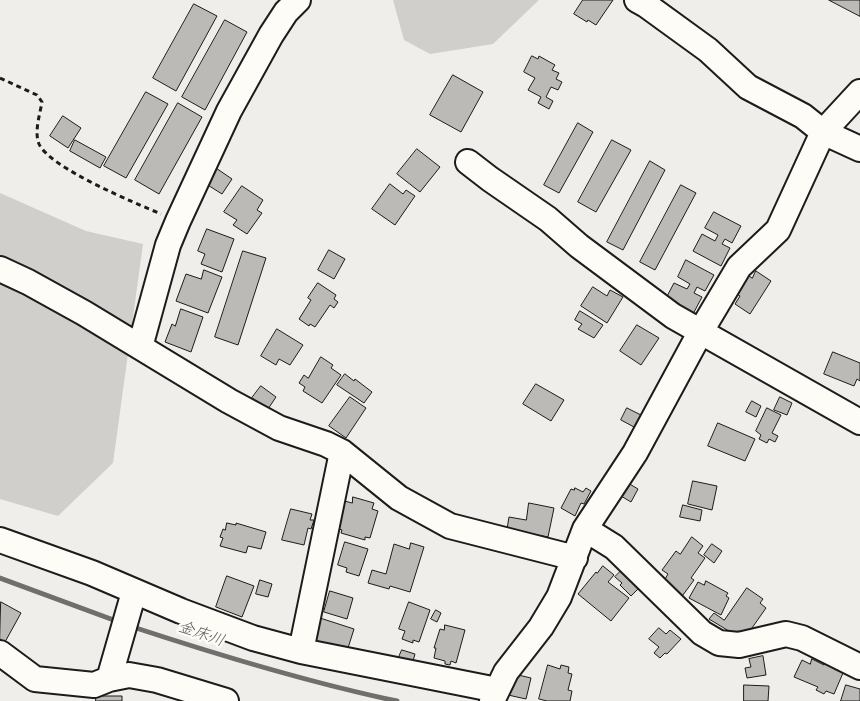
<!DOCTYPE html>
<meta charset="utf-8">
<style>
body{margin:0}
canvas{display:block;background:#f0eeea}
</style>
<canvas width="860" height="701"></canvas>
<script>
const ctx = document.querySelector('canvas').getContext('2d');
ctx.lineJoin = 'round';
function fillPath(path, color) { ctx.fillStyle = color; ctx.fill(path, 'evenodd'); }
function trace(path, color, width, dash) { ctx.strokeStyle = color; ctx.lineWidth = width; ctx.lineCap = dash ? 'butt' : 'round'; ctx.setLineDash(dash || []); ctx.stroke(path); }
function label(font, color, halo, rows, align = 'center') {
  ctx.font = font + ' Mynerve,"Klee One",sans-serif'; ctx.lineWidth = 5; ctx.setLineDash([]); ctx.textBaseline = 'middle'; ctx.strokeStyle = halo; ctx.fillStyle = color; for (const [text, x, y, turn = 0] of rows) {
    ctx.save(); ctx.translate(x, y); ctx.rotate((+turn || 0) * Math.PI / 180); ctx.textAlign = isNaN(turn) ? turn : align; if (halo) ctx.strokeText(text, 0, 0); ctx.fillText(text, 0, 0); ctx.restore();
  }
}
fillPath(new Path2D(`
 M393 0H539L493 44 430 54 404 40Z
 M0 193 86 231 143 244 113 463 58 516 0 499Z`), '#d0cfcc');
trace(new Path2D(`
 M0 578 119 622
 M130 626C218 655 306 682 397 701`), '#706f6d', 5);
const building = new Path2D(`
 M583 0H613L596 25 588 20 587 22 574 14Z
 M829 0H860V16Z
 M194 4 217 16 176 91 153 78Z
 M225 20 247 32 205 110 182 97Z
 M532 56 538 59 539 56 555 65 552 70 559 73 556 79 562 82 558 90 551 87 546 97 553 101 549 109 538 103 541 97 528 90 535 78 524 72Z
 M453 75 483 92 461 132 430 115Z
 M146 92 168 104 126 178 104 166Z
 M178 103 202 117 159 194 135 180Z
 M63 116 81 128 68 148 50 136Z
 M578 123 593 132 559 193 544 185Z
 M75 140 106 157 100 168 70 151Z
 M612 140 631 150 596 212 578 202Z
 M417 149 440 167 420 192 397 174Z
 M650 161 665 170 623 250 607 242Z
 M213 166 232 179 222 194 203 182Z
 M390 184 403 194 406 190 415 196 395 225 372 209Z
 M681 185 696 193 655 270 640 262Z
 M242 186 263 200 257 210 262 213 247 234 233 225 237 220 224 212Z
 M714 212 741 226 732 243 725 239 722 244 730 248 721 266 693 251 702 234 715 241 718 235 705 228Z
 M207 229 234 239 222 272 201 264 205 254 198 251Z
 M329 250 345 259 334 279 318 270Z
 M243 251 266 258 238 345 215 337Z
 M686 260 714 275 705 291 697 287 694 293 702 297 693 314 665 300 674 283 687 289 690 284 678 277Z
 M204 270 222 277 208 313 176 301 186 274 201 279Z
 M756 271 771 281 750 314 735 304 740 296 737 294 749 276 752 278Z
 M318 283 336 295 334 299 338 302 334 308 330 305 315 327 310 324 309 326 299 319 311 300 308 298Z
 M593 287 607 296 610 290 623 297 607 323 581 306Z
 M181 309 203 317 191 352 165 342 172 324 175 326Z
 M580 311 603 325 594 338 578 329 582 324 575 320Z
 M637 325 659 338 641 365 620 351Z
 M277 329 303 345 290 365 279 359 276 365 261 356Z
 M833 352 860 363V381L857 379 854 386 824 374Z
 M321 357 333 365 331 368 341 375 322 403 303 391 305 387 299 383 304 375 308 378Z
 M345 374 354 381 355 379 372 392 364 403 337 385Z
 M536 384 564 400 551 421 523 404Z
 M261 386 276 397 268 409 252 398Z
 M350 397 366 408 346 438 329 426Z
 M780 397 792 403 787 415 774 410Z
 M752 401 761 406 756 417 746 412Z
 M627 408 641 415 634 427 621 420Z
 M767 408 781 415 772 433 778 436 775 442 769 439 767 443 759 439 761 435 756 431Z
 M718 423 755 439 745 461 708 446Z
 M693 481 717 486 712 510 688 504Z
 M628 483 638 489 631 502 621 496Z
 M575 488 583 492 586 488 591 491 584 504 581 503 575 516 561 508 571 489 574 490Z
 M353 497 374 503 372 509 378 511 370 538 365 537V540L341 533 342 530 334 527 341 500 352 503Z
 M529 503 554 508 548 537 507 529 509 517 526 520Z
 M683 505 702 510 700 521 680 517Z
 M291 509 312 514 310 520H314L311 529 308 528 304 545 282 540Z
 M227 523 236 525V523L266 532 261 549 248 546 246 553 220 546 223 538 220 537 223 529 225 530Z
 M692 537 703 546 698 553 705 558 691 578 694 580 680 599 666 589 670 583 665 579 668 574 662 570 676 551 680 554Z
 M345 542 368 549 359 576 346 572 347 568 338 565Z
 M411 543 424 547 410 592 390 586 389 589 368 583 372 570 386 574 394 544 409 549Z
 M712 544 722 551 714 563 704 555Z
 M603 566 614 575 608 582 629 598 611 621 578 594 596 572 597 573Z
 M624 568 641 586 631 596 620 585 622 583 615 577Z
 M227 576 254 586 242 617 216 607Z
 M260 580 272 584 268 597 256 594Z
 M706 581 728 593 726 596 729 598 721 615 689 598 698 582 704 585Z
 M747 588 763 599 760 603 766 608 747 635 737 636 709 619 714 613 724 620Z
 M330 591 353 598 347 619 324 612Z
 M1 602 21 613 5 642 0 639Z
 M409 602 430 610 419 642 413 640V643L402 639 405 631 399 629Z
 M436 610 441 613 437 622 431 619Z
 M320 618 354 629 348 648 336 645 335 648 313 641Z
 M445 625 465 630 456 663 451 661 450 665 445 664V661L434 658 436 648H434L440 629 444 630Z
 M659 628 666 634 670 630 681 639 667 654 665 653 660 658 654 653 659 647 649 639Z
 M402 650 415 654 413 661 399 657Z
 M763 656 766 675 747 678 745 668 751 667 749 659Z
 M812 659 824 665 826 662 835 666 834 669 843 673 834 694 826 691 824 694 816 690 818 687 794 677 802 660 810 664Z
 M548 665 560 669 561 665 569 667 568 673 572 674 568 690 572 691 570 701H547L539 699Z
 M514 674 531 678 526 699 508 695Z
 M744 685 769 686 768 701H744Z
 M846 685 860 689V701H841Z
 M96 696H122V701H96Z`);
fillPath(building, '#bbbab6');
trace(building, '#1c1c1c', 1);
const minor = new Path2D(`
 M637 0 646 5 708 50 748 87 803 116 823 132 860 149
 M468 162 490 179 548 219 579 246 673 316 860 422
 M0 269 28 282 84 313 229 401 279 428 326 444 342 452 399 498 450 526 575 558
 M140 347 168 245 178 221 229 111 271 35 286 12 298 0
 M585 529 614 547 702 633 719 643 739 645 786 634 802 638 860 667
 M0 540 92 573 181 611 253 638 301 651 497 690
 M301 651 342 452
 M0 653 35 679 94 685 109 679 129 675 157 680 226 701
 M109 679 134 592
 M492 701 506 672 541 627 559 597 585 529 635 453 701 331 739 267 778 230 823 132 860 92`);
trace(minor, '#1c1c1c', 28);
trace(new Path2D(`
 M0 78 37 95 42 102C40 114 34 132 39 144 50 168 135 203 161 214`), '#1c1c1c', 3, [5, 4]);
trace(minor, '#fdfcf7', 24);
label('italic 16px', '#5b5b59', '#fdfcf7', [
 ["金床川",201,635,19]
]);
</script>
